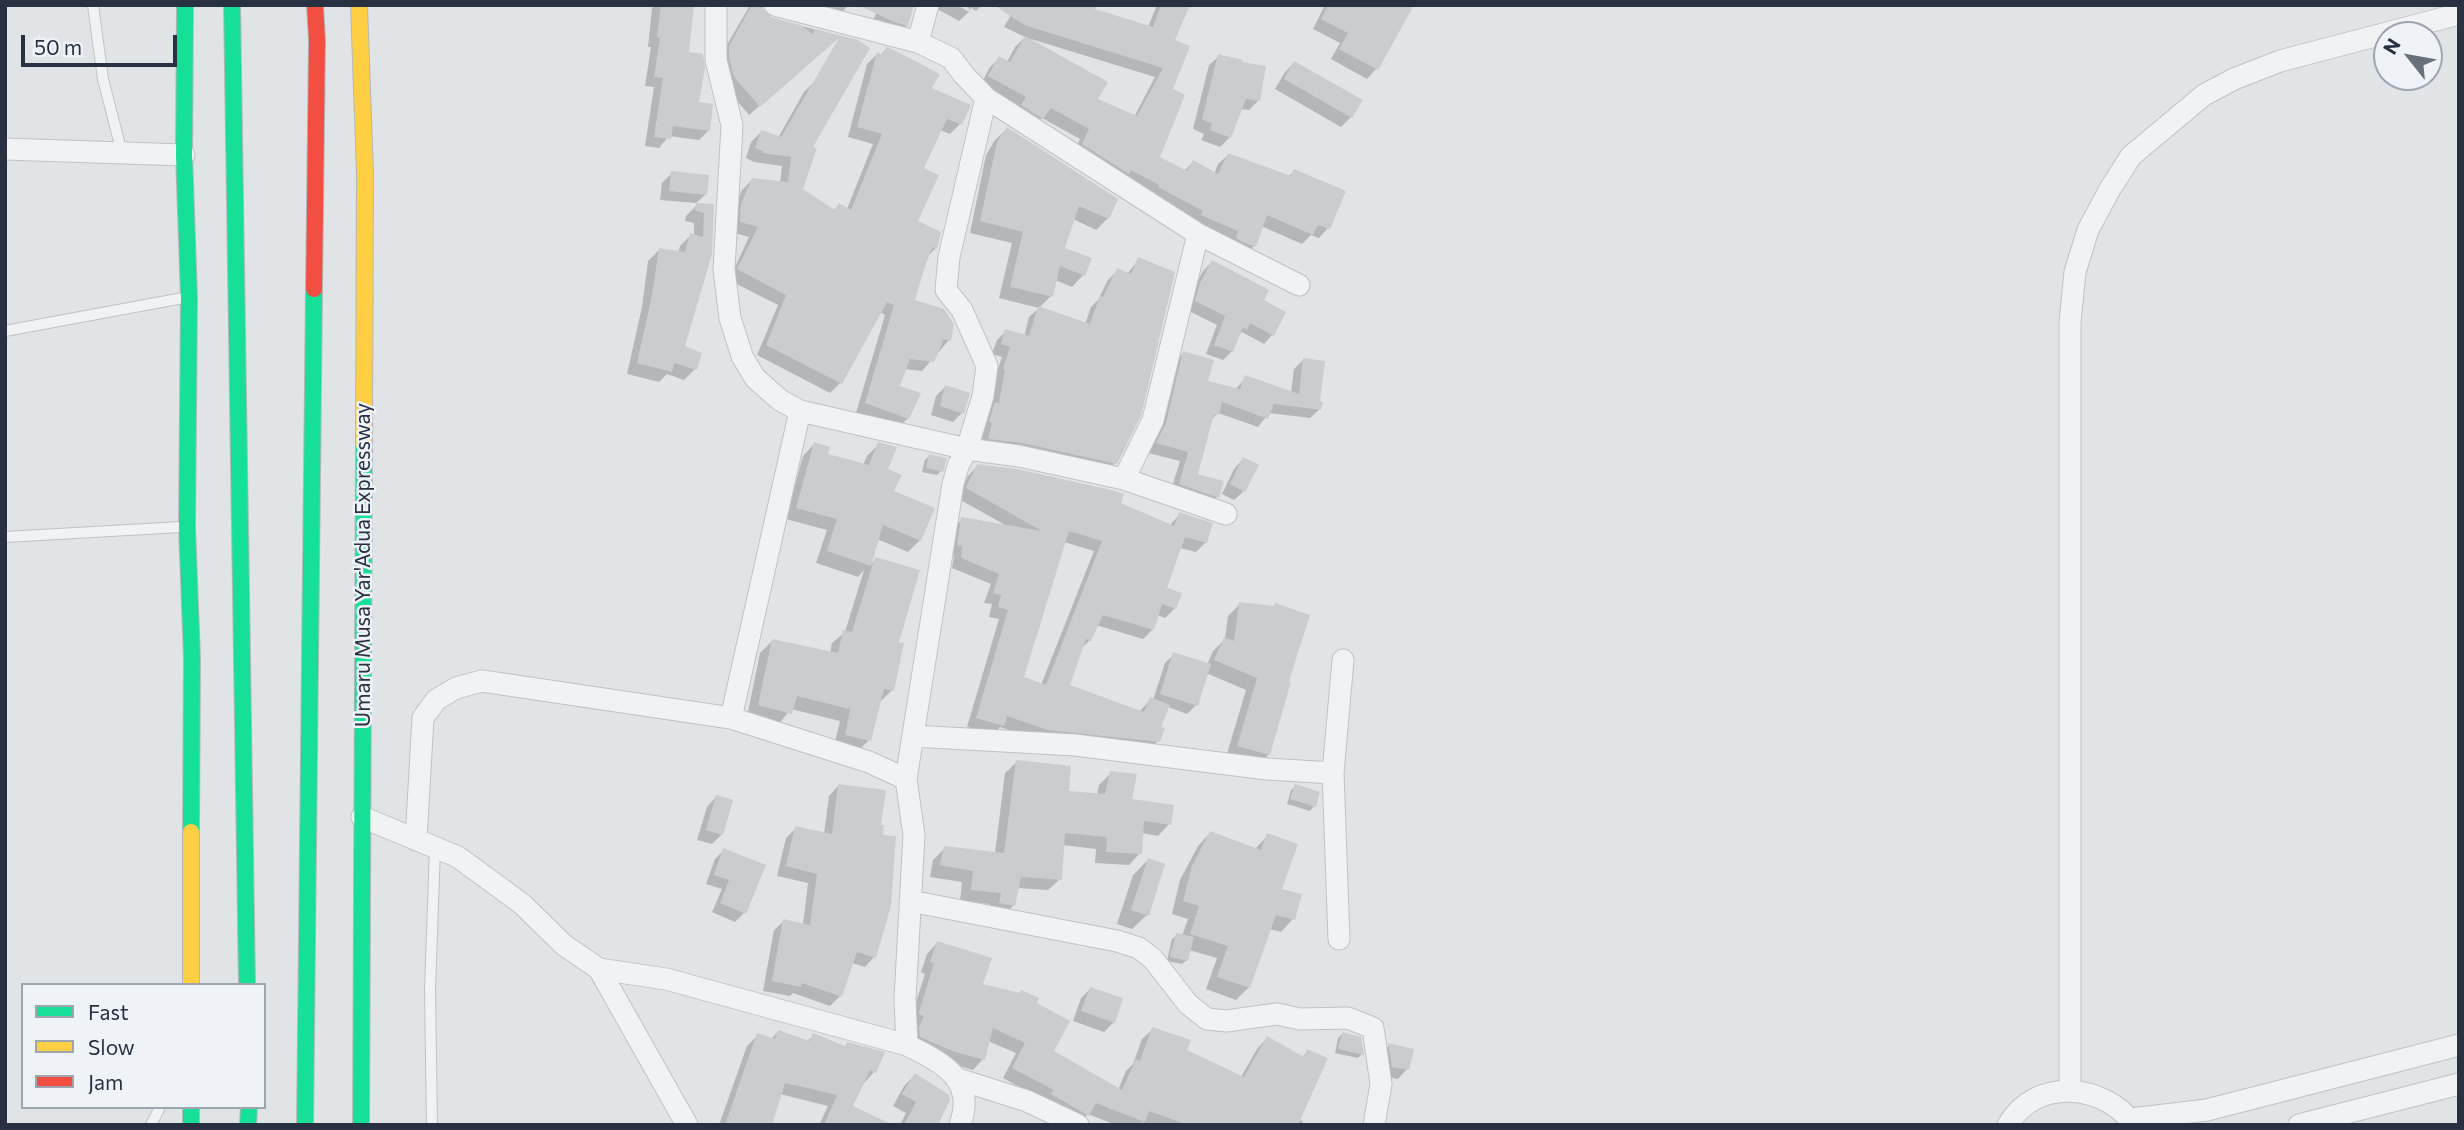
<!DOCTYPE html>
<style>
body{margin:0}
#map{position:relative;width:2464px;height:1130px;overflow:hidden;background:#e1e4e7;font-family:Commissioner,sans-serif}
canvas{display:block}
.frame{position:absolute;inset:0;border:7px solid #273142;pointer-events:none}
.legend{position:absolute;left:21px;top:983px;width:245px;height:126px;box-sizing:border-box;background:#eff2f7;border:2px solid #9fa5af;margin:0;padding:9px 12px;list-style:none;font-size:21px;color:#273142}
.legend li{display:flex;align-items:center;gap:14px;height:35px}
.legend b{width:35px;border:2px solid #9fa5af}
.north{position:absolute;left:2373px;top:21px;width:70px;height:70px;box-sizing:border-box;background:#eff2f7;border:2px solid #9fa5af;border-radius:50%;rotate:301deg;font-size:19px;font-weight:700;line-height:28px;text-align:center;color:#273142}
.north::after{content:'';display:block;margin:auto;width:24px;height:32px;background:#68707c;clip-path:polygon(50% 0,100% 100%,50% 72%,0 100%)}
.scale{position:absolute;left:21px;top:35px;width:156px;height:32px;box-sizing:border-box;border:4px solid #273142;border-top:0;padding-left:9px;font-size:21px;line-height:24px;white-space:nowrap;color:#273142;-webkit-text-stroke:5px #eff2f7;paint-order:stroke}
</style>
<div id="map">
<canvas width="2464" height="1130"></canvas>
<div class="frame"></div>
<ul class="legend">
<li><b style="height:9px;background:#16e098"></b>Fast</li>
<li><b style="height:9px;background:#ffcf43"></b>Slow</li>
<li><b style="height:9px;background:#f24e42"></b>Jam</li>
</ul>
<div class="north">N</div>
<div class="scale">50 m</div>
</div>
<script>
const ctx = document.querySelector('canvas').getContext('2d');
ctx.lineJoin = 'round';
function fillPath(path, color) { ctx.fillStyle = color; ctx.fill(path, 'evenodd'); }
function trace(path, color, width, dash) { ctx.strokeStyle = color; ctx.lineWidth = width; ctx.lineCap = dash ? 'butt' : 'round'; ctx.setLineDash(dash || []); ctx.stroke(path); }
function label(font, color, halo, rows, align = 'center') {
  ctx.font = font + ' Commissioner,sans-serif'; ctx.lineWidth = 5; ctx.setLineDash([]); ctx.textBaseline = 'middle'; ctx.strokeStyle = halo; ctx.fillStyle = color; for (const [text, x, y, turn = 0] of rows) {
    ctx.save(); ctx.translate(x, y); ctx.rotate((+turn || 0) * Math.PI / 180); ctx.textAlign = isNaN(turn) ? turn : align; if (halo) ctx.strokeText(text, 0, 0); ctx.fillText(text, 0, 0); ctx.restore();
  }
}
fillPath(new Path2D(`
 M656 5H692L687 53 697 103 709 130 699 140 669 136 659 148 645 146 654 87 645 86 651 47H648L652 8Z
 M750 5H761L765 16 838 36 749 115 725 87 720 57Z
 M824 5H849L841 13Z
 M880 5 907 25 896 36 870 27Z
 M930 5H957L969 12 959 21Z
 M964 5H982L976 11 971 8 969 11V8Z
 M1017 5 1093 10 1148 27 1157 5H1188L1173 41 1171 89 1158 158 1184 171 1193 162 1214 174 1218 164 1228 155 1288 177 1294 171 1328 228 1319 238 1311 235 1302 244 1261 226 1254 246 1244 256 1074 154 1080 139 1042 118 1032 128 980 86 990 67 1000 58 1007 62 1015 47 1025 37 1004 27ZM1031 39 1155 77 1134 117 1096 100Z
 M1325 5H1411L1412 6 1376 69 1367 79 1331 59 1340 43 1313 29Z
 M886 49 930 88 969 106 960 124 950 134 940 130 922 169 916 222 936 248 927 257 913 301 949 340 922 371 904 369 898 387 908 418 898 428 856 413 885 315 880 312 840 383 830 393 757 355 778 305 729 280 749 237 731 232V216L742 190 752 180 780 183 782 166 754 162 746 158 751 142 761 132 778 138 804 92 814 82 811 148 801 189 833 211 839 205 847 209 873 144 848 137 867 64 877 54 880 56Z
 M1219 56 1258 101 1249 110 1241 109 1230 137 1220 147 1201 140 1204 134 1193 129 1209 65Z
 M1294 63 1351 117 1341 127 1275 89 1285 72Z
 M1007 129 1108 218 1096 230 1073 219 1063 249 1083 275 1072 287 1055 280 1051 296 1039 308 1085 324 1091 307 1098 300 1108 280 1118 270 1127 274 1139 259 1115 463 1106 472 979 447 984 432 981 431 986 413 991 408 997 379 995 378 1002 357 992 354 997 340 1006 331 1024 337 1029 317 1039 308 999 298 1012 243 970 233 986 155 995 140Z
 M672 173 706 194 696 203 660 200 662 183Z
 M697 205 713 206 683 347 695 369 684 380 667 374 659 382 627 374 642 307 648 261 659 250 678 253 680 246 691 235 694 236V223L685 221 686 216Z
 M1212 262 1261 300 1284 313 1272 335 1264 344 1242 332 1237 337 1232 351 1223 360 1206 354 1217 325 1187 310 1191 294 1203 271Z
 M1184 353 1206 383 1235 390 1246 377 1291 393 1294 369 1303 360 1320 409 1310 418 1269 413 1258 427 1218 413 1210 421 1196 475 1217 497 1208 506 1170 493 1180 461 1148 453 1174 362Z
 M945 387 962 413 953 422 931 415 936 396Z
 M814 444 826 456 863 465 867 456 879 444 892 492 920 540 908 552 877 539 869 566 876 559 897 643 892 690 880 702 869 740 857 752 834 746 840 721 791 709 778 725 747 717 760 653 772 641 830 653 832 643 845 632 864 570 858 577 816 563 827 530 786 519 803 456Z
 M929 456 941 471 937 475 922 472 925 460Z
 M1243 459 1244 491 1234 500 1222 494 1234 469Z
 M978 465 1119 503 1169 526 1180 514 1206 542 1196 552 1180 548 1165 589 1175 608 1165 618 1157 615 1153 629 1143 639 1096 625 1090 640 1081 649 1068 686 1139 712 1151 699 1153 700 1165 663 1174 654 1207 665 1213 651 1225 639 1228 616 1240 604 1286 683 1269 754 1257 766 1226 757 1246 690 1206 673 1196 705 1187 714 1168 707 1159 728 1158 741 1148 751 1037 739 1000 727 993 735 967 727 999 619 989 617 992 604 984 603 991 584 952 568 954 556 948 555 952 529 962 519 1007 526 957 498 968 476ZM1064 542 1094 551 1041 685 1022 678Z
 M1017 762 1067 792 1097 795 1099 785 1111 773 1129 801 1169 824 1158 836 1142 833 1140 853 1129 865 1095 863 1096 849 1063 845 1060 879 1048 890 1017 888 1014 905 1002 917 988 914 990 904 960 901 962 882 930 877 933 860 945 848 995 853 1005 773Z
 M838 786 879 826 874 957 865 967 852 963 840 996 830 1006 793 993 790 996 763 991 774 930 784 921 803 925 808 883 777 876 786 838 796 828 824 834 829 796Z
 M1296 786 1318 793 1314 806 1310 811 1287 804 1291 790Z
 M716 797 722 834 712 844 697 840 707 807Z
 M1210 833 1255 849 1268 835 1280 890 1293 919 1281 932 1269 929 1249 987 1236 1000 1206 989 1217 958 1189 950 1187 960 1182 964 1167 961 1172 939 1177 935 1182 936 1188 919 1172 914 1180 880 1198 846Z
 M724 850 744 913 735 922 712 912 722 889 706 884 715 859Z
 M1148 860 1147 915 1132 929 1117 924 1133 875Z
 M937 943 981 985 1035 1004 1051 1051 1118 1090 1126 1071 1133 1064 1142 1039 1153 1029 1185 1051 1241 1077 1257 1049 1267 1038 1302 1057 1308 1051 1299 1120 1303 1121 1302 1125H1149L1142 1122 1139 1125H1116L1088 1114 1078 1125 1045 1101 1003 1078 1016 1053 988 1041 983 1059 973 1070 944 1062 910 1047 909 1024 925 974 921 972 927 954Z
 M1090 989 1114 1022 1104 1032 1073 1021 1081 998Z
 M778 1032 806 1042 814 1035 874 1072 864 1083 851 1107 884 1125H819L828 1106 780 1094 770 1125H719L747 1046 758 1035 771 1039Z
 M1342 1034 1362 1054 1358 1058 1335 1053 1338 1038Z
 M1389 1045 1407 1069 1398 1079 1383 1076 1380 1055Z
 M915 1075 936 1125H900L906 1113 893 1106 904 1086Z`), '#0003');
fillPath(new Path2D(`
 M661 5H694L689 52 703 54 705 68 699 102 713 104 710 131 673 126 671 139 654 137 663 78 654 77 660 38 657 37Z
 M752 5 762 8 771 17 800 25 813 34 815 29 858 40 870 48 813 147 817 148 803 189 835 210 839 203 851 210 882 134 857 127 877 52 882 55 886 47 892 49 940 74 932 88 971 105 962 125 947 119 924 168 939 175 918 221 941 232 937 249 933 247 926 263 915 300 944 309 954 324 951 341 944 339 934 362 910 359 900 386 921 393 909 419 865 403 894 305 887 302 842 384 766 345 786 295 737 269 758 227 740 222 741 204 752 178 788 182 791 157 762 153 763 151 755 148 761 130 781 137 839 38 760 107 734 77 729 58V46Z
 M858 5H914L908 26 894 22Z
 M994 5H1097L1095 9 1153 27 1161 5H1190L1175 40 1190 46 1173 89 1185 95 1160 157 1187 171 1193 160 1218 174 1228 153 1291 176 1294 169 1346 191 1330 229 1318 225 1313 235 1267 215 1256 247 1245 243 1236 238 1238 231 1201 215 1203 211 1158 187 1159 185 1131 170 1129 174 1082 144 1089 129 1051 108 1043 119 1021 105 1026 97 988 76 999 56 1010 62 1025 36 1108 82 1098 99 1137 116 1163 68 1024 25Z
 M1328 5H1414L1378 70 1339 49 1348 33 1321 19Z
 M1218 54 1243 60 1242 62 1266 66 1260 101 1246 99 1231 138 1210 130 1212 124 1202 119Z
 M1294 61 1363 100 1352 118 1284 79Z
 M1007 127 1118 199 1109 219 1079 206 1065 248 1092 258 1085 276 1060 266 1053 297 1010 287 1023 232 980 221 997 142Z
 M671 171 709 175 707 195 669 191Z
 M696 203 714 204 712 254 685 346 702 353 697 370 674 363 672 372 637 363 652 295 659 248 685 252 690 233 703 237 704 213 695 210Z
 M1138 257 1175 272 1141 416 1117 464 1022 443 988 439 992 423 989 422 995 402 999 403 1005 370 1003 369 1010 347 1001 344 1005 329 1029 336 1038 306 1090 324 1100 296 1103 297 1117 268 1131 274Z
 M1212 260 1269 290 1264 300 1286 312 1274 336 1250 323 1247 330 1243 327 1233 352 1214 345 1225 316 1195 301 1200 283Z
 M1183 351 1214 360 1208 381 1240 389 1245 375 1299 394 1303 358 1325 361 1320 401 1323 402 1321 410 1274 404 1268 419 1222 402 1219 415 1214 414 1198 474 1224 481 1219 498 1179 484 1188 452 1156 443 1166 423Z
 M945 385 970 393 964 414 940 406Z
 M814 442 830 447 828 454 869 465 878 442 897 447 888 469 902 475 894 491 935 508 921 541 883 525 871 566 827 551 837 519 796 508Z
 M929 454 947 458 943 472 926 468Z
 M1243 457 1259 465 1245 492 1230 484Z
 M977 464 1017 469 1111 490 1124 494 1121 503 1174 526 1179 512 1213 523 1207 543 1185 537 1167 588 1182 593 1176 609 1162 604 1154 630 1103 615 1091 641 1086 639 1070 685 1144 712 1150 697 1170 705 1161 727 1165 728 1160 742 1048 730 1007 716 1004 726 976 718 1008 610 998 607 1001 595 993 593 999 574 961 558 962 546 957 545 961 517 1042 531 966 488ZM1069 531 1102 541 1046 685 1024 677Z
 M875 557 920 570 899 642 904 643 894 691 884 689 871 741 845 735 850 709 797 696 792 714 758 705 772 639 838 653 843 630 852 632Z
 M1239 602 1274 606 1275 603 1310 615 1289 681 1291 682 1270 755 1237 746 1257 678 1214 660 1224 637 1234 641Z
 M1173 652 1211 664 1198 706 1160 694Z
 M1016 760 1071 766 1069 791 1105 794 1110 771 1137 774 1132 799 1174 805 1171 825 1144 821 1142 854 1106 852 1107 837 1065 833 1062 880 1021 877 1015 906 999 903 1001 893 971 890 973 871 940 865 944 846 1004 853Z
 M838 784 886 790 881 825H884L883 835 896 836 891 906 876 958 857 952 842 997 802 983 801 987 772 981 783 919 810 925 817 874 786 866 795 826 832 834Z
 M1295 784 1320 792 1316 807 1290 799Z
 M716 795 733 800 723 835 706 830Z
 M1210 831 1261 850 1267 833 1298 844 1282 889 1302 894 1295 920 1276 915 1250 988 1217 977 1228 946 1190 934 1199 906 1183 901 1192 866Z
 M723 848 766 865 746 914 720 903 729 880 714 875Z
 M1148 858 1165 864 1149 916 1131 910Z
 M1176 933 1194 937 1188 961 1170 957Z
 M937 941 992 958 983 984 1020 993 1021 990 1039 998 1037 1003 1070 1021 1054 1051 1122 1090 1136 1059 1140 1061 1152 1027 1191 1040 1187 1050 1244 1077 1267 1036 1304 1057 1307 1049 1328 1058 1298 1125H1188L1149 1111 1145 1122 1096 1103 1089 1116 1051 1094 1054 1090 1012 1068 1025 1043 993 1028 985 1060 955 1052 920 1037 919 1027 924 1016 919 1014V1012L934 963 930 962Z
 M1090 987 1123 998 1115 1023 1081 1011Z
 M778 1030 809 1041 813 1033 845 1046 847 1042 885 1052 876 1073 870 1070 853 1106 893 1125H824L837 1095 785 1083 772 1125H725L757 1033 775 1039Z
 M1342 1032 1361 1037 1364 1055 1338 1049Z
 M1388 1043 1414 1049 1409 1070 1392 1067Z
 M915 1073 949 1095 950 1100 938 1125H904L916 1102 902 1094Z`), '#cacccf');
const lane = new Path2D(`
 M93 5 103 79 122 153
 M5 331 183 298
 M5 537 181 527
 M151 1125 160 1107
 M432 1125 430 989 435 848`);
const street = new Path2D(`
 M716 5V60L732 125 724 269 730 318 742 356 755 378 780 400 800 411 731 718
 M775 5 918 42 951 58 964 75 986 98 1198 234 1299 285
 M918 42 928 5
 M5 149 184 155
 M800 411 967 449 1019 456 1124 479 1226 514
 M1124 479 1153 420 1198 234
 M913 736 1075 745 1267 769 1333 773
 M362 817 458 857 522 904 564 945 599 969 666 979 907 1045C943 1063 976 1079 960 1125
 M416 840 423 718 436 700 456 688 482 681 731 718 869 762 906 779
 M910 901 1117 941 1139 948 1153 959 1188 1004 1207 1019 1226 1021 1277 1014 1300 1019 1348 1018 1373 1028 1381 1084 1374 1125
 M1339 939 1333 773 1343 660
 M599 969 687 1125
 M907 1045 905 999 914 835 906 779 953 484 958 466 967 449 983 396 987 366 962 310 946 290 949 257 986 98
 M958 1079 1027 1101 1078 1125
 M2070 1091V322L2075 272 2088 230 2110 189 2131 156 2204 95 2234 79 2280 61 2459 14
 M2131 1119 2207 1110 2459 1045
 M2008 1125C2036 1076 2105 1084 2134 1125
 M2299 1125 2459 1084`);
const fast = new Path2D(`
 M185 5 184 155 189 297 187 527 192 658 191 832
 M232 5 247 985
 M191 1107V1125
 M248 1125 249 1107
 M305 1125 314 289
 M361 1125 364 444`);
const slow = new Path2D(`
 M359 5 365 174 364 444
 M191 985V832`);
const jam = new Path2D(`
 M314 289 317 40 315 5`);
trace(lane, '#bfc2c5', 12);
trace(street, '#bfc2c5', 23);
trace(fast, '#b3b7bc', 18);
trace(slow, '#b3b7bc', 18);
trace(jam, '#b3b7bc', 18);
trace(lane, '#f1f2f3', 10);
trace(street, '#f1f2f3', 21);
trace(fast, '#16e098', 16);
trace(slow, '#ffcf43', 16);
trace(jam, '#f24e42', 16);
label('21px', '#273142', '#eff2f7', [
 ["Umaru Musa Yar'Adua Expressway",363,565,-90]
]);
</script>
